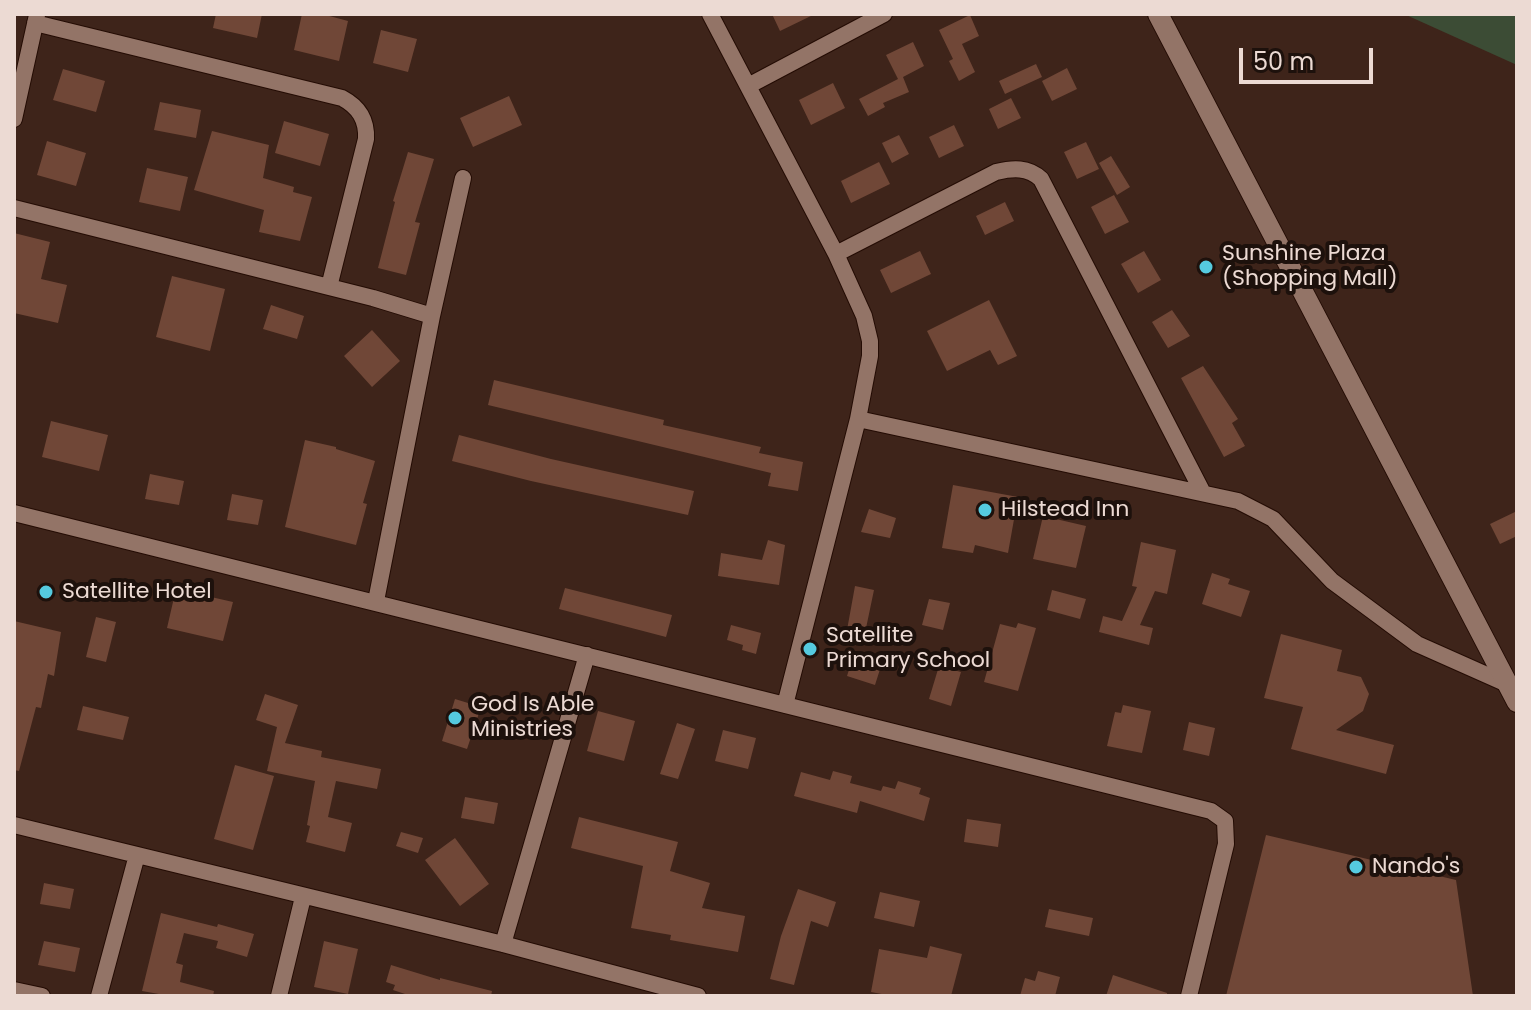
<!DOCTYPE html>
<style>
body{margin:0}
#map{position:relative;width:1531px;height:1010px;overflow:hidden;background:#3e241a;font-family:Poppins,sans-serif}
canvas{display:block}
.frame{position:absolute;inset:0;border:16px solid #ecdad3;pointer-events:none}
.scale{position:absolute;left:1239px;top:48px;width:134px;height:36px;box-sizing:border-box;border:4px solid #ecdad3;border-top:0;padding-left:10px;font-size:24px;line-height:28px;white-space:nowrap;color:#ecdad3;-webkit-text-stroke:6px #1d110c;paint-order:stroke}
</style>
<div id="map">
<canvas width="1531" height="1010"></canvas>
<div class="frame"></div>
<div class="scale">50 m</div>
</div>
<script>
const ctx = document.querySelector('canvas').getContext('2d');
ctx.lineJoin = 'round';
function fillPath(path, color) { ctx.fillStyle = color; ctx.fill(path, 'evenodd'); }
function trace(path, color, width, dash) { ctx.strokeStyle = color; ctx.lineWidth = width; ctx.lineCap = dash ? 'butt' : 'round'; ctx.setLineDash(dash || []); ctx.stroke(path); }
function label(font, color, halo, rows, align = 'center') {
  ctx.font = font + ' Poppins,sans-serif'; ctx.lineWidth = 8; ctx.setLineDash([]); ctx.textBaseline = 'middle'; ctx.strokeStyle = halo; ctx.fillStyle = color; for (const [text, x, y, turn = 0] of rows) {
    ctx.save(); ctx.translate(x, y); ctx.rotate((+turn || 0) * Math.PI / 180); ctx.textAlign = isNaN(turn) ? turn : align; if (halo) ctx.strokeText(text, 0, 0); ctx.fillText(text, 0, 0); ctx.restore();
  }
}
fillPath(new Path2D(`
 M1404 14H1517V65Z`), '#3c4c35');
fillPath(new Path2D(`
 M216 14H262L257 38 213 28Z
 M302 14H322L348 21 339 61 294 50Z
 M772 14H815L780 31Z
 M970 15 979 36 962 44 975 72 959 81 949 61 953 59 939 30Z
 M381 30 417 39 408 72 373 63Z
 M913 42 924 66 903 77 909 92 883 103 885 107 868 116 859 99 898 79 886 55Z
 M1036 64 1042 77 1005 94 999 81Z
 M1067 68 1077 89 1052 101 1042 81Z
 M63 69 105 81 96 112 53 100Z
 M833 83 845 108 811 125 799 100Z
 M509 96 522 125 473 147 460 118Z
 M1011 98 1021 118 998 129 989 109Z
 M160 102 201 110 196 138 154 130Z
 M284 121 329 134 320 166 275 153Z
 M954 125 964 146 939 158 929 137Z
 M212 131 269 145 263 178 294 187 293 192 312 197 300 241 259 232 264 210 194 190Z
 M899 135 909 154 892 163 882 143Z
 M47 141 86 153 76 186 37 175Z
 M1086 142 1099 169 1077 179 1064 152Z
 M408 152 434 159 415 222 420 223 406 275 378 268 395 202 393 201Z
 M1111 156 1130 187 1117 195 1099 163Z
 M879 162 890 184 851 203 841 181Z
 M147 168 188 177 180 211 139 202Z
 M1114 195 1129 222 1105 234 1091 207Z
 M1005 202 1014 221 985 235 976 216Z
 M14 233 50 242 41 279 67 285 58 323 14 313Z
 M920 251 931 274 891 293 880 270Z
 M1144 251 1161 280 1138 293 1121 264Z
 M172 276 225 289 210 351 156 337Z
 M989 300 1017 356 998 365 990 350 947 371 927 331Z
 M271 305 304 316 297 339 263 329Z
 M1172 310 1190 336 1168 348 1152 322Z
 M372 330 400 361 372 387 344 356Z
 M1203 366 1238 419 1232 423 1245 446 1224 457 1181 378Z
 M494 380 664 420 663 425 761 447 759 453 803 462 798 491 768 486 771 473 488 405Z
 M51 421 108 435 99 471 42 457Z
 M459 435 551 459 694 491 688 515 531 481 452 461Z
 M305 440 336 447V449L375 461 363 503 367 504 356 545 285 527Z
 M150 474 184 481 179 505 145 499Z
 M953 485 1018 497 1008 553 975 545 973 553 942 548Z
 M232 494 263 500 258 525 227 520Z
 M869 509 896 518 890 538 861 532Z
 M1517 511V536L1500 544 1490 524Z
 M1043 516 1086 526 1076 568 1033 559Z
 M768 540 785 545 779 585 718 576 721 553 762 560Z
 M1141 542 1176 550 1167 594 1155 591 1140 625 1153 628 1149 645 1099 632 1103 616 1122 621 1137 587 1132 586Z
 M1212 573 1230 579 1228 584 1250 591 1241 617 1202 604Z
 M855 586 874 590 865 633 847 630Z
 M565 588 672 615 666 637 559 609Z
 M176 589 233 602 223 641 167 628Z
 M1052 590 1086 599 1080 619 1047 610Z
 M929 599 950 603 943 630 922 625Z
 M96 617 116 622 106 662 86 657Z
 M14 621 61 632 54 676 48 674 41 708 36 707 19 771 14 770Z
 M1018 623 1036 628 1018 691 984 682 1000 624 1016 628Z
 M731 625 761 633 756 654 742 650 743 645 727 640Z
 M1281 634 1342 650 1337 671 1361 677 1369 694 1363 711 1336 730 1394 745 1386 774 1291 749 1303 707 1264 698Z
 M854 654 882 663 875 685 847 676Z
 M939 666 961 672 951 706 929 699Z
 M265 694 298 705 285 743 322 751 321 757 381 769 377 789 336 781 328 817 352 823 345 852 306 842 310 826 307 825 315 781 267 771 277 727 256 720Z
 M455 699 481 707 467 749 442 741Z
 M1123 705 1151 711 1142 753 1107 746 1115 712 1121 713Z
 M83 706 129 717 123 740 77 730Z
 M598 711 635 721 624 761 587 751Z
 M1189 722 1215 728 1209 756 1183 750Z
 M677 723 695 729 678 779 660 774Z
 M723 730 756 738 748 769 715 761Z
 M235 765 274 776 253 850 214 839Z
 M833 771 852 776 850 783 881 791 883 786 895 789 898 781 921 788 919 794 930 798 924 821 860 801 857 813 794 796 801 772 830 780Z
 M465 797 498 803 494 824 461 818Z
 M579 817 678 842 670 871 710 883 702 908 745 916 738 952 670 940 671 935 631 928 643 866 571 848Z
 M967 819 1001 824 998 847 964 842Z
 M401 832 423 838 418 853 396 846Z
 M1266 835 1456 880 1473 996H1226Z
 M455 838 489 884 460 906 425 860Z
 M44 883 74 889 70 909 40 904Z
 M798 889 836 902 828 927 811 921 794 985 770 979 781 936Z
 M880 892 920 901 914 927 874 918Z
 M1049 909 1093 918 1089 936 1045 927Z
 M161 913 217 927 218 924 254 934 247 957 216 948 218 941 184 933 176 963 183 965 180 982 214 991 213 996H170L142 991Z
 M44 941 80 948 75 972 38 965Z
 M324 941 358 949 348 994 314 987Z
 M930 946 962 954 951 996H892L871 992 879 949 927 958Z
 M391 965 440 980V978L492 991 491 996H411L393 990 395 985 386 982Z
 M1038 971 1060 977 1055 996H1020L1025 978 1035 981Z
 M1113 975 1167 993V996H1106Z`), '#704737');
const minor = new Path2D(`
 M710 14 836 254 864 316 870 341V356L858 419 785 705
 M35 23 342 98C359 107 367 120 366 139L329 287
 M748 86 884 14
 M14 119 37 15
 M14 208 373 298 432 316
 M836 254 996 172C1013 168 1028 167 1041 179L1203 493
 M858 419 1238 501 1273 519 1332 581 1417 644 1507 684
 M14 513 1211 811 1225 821 1226 844 1189 996
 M376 601 432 316 463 178
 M14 825 503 944 698 996
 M503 944 587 655
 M14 990 42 996
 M99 996 137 855
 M279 996 303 897`);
const tertiary = new Path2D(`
 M1158 14 1517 702`);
trace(minor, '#240c04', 18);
trace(tertiary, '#240c04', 22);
trace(minor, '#937467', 16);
trace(tertiary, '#937467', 20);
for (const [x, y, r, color] of [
 [1206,267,8,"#55cadf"],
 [985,510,8,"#55cadf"],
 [46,592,8,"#55cadf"],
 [810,649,8,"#55cadf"],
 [455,718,8,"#55cadf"],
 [1356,867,8,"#55cadf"]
]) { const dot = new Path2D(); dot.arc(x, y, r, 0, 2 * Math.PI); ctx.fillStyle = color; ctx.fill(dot); trace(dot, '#1d110c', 3); }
label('22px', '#ecdad3', '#1d110c', [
 ["Sunshine Plaza",1222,254],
 ["(Shopping Mall)",1222,279],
 ["Hilstead Inn",1001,510],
 ["Satellite Hotel",62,592],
 ["Satellite",826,636],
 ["Primary School",826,661],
 ["God Is Able",471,705],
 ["Ministries",471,730],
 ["Nando's",1372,867]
], 'left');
</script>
